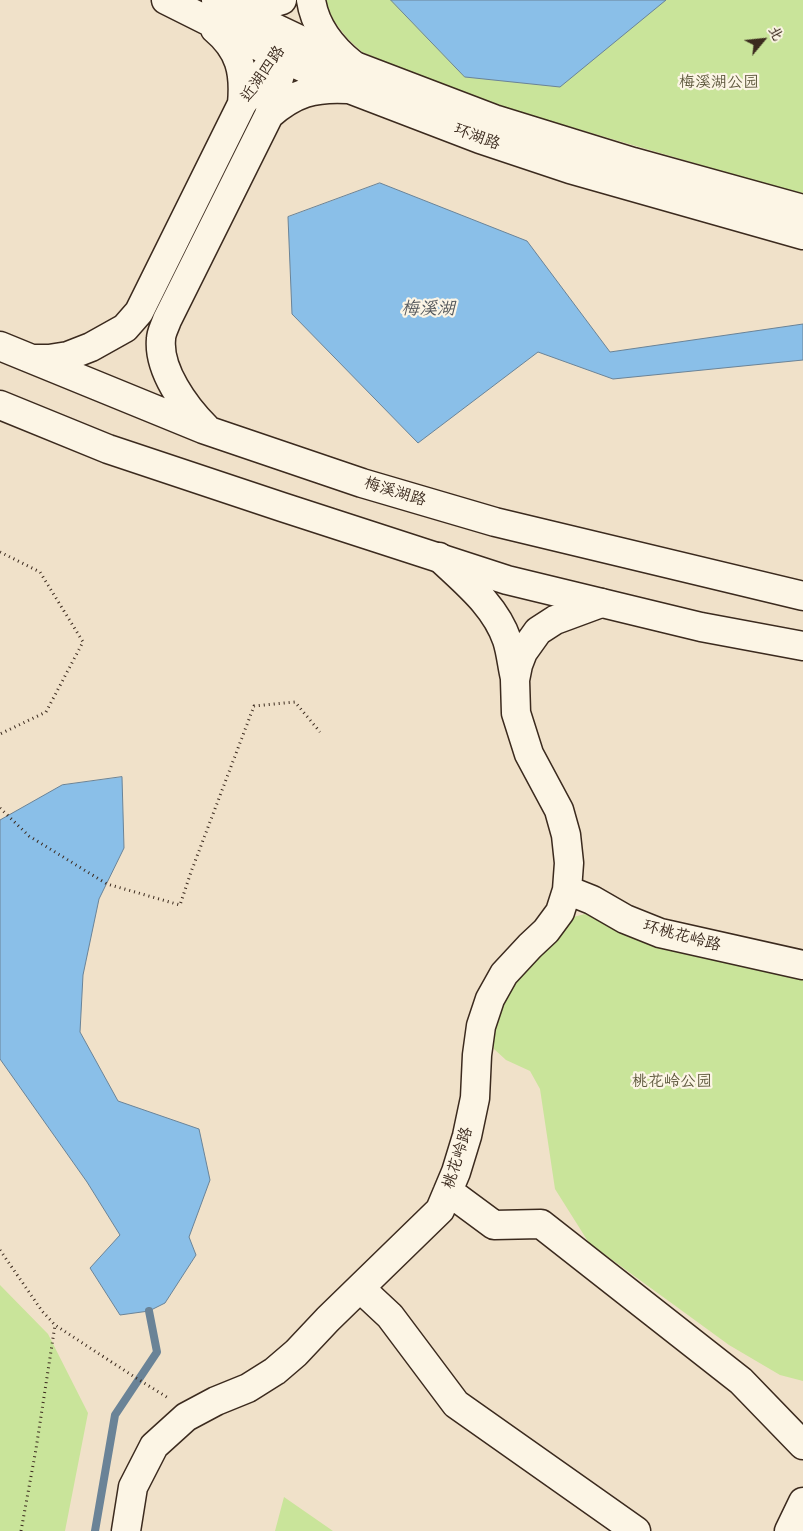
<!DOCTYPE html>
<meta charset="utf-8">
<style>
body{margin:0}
#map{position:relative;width:803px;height:1531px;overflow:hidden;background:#f0e1c9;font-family:"Patrick Hand","LXGW WenKai TC",sans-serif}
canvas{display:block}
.north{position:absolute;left:738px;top:15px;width:50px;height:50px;-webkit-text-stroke:4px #fcf5e5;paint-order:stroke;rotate:62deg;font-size:14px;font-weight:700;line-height:20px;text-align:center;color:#3b2a1e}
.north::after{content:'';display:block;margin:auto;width:18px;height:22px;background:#3b2a1e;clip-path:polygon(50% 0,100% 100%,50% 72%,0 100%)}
</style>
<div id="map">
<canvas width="803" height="1531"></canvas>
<div class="north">北</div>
</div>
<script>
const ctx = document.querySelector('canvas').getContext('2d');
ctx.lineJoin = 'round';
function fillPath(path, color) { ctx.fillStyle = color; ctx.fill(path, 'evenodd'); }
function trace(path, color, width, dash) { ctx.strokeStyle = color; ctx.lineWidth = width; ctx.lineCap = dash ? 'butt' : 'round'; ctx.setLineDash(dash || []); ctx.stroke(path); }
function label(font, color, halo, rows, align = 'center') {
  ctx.font = font + ' "Patrick Hand","LXGW WenKai TC",sans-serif'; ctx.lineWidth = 4.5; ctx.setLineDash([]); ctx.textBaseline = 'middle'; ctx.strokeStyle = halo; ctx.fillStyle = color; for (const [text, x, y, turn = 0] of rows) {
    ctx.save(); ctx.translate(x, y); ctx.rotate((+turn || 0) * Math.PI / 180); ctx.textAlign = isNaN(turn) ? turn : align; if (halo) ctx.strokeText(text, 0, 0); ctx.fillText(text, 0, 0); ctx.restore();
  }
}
fillPath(new Path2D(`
 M324 0H803V193L780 188 478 100 362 52 347 38 334 21Z
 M597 913 709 956 803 978V1381L780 1375 729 1345 589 1243 555 1189 540 1089 530 1071 506 1060 494 1049 491 1036 508 992 531 961 560 929 573 917 585 914Z
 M0 1285 48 1334 88 1413 65 1531H0Z
 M284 1497 333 1531H275Z`), '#c9e49a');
const water = new Path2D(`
 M391 0H666L560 87 465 77Z
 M380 183 527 241 610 352 803 324V360L613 379 538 352 418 443 292 314 288 217Z
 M122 777 124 848 99 899 83 975 80 1032 118 1101 199 1129 210 1180 189 1237 196 1255 165 1303 149 1311 120 1315 90 1268 120 1235 87 1182 0 1059V820L62 785Z`);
fillPath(water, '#8abfe8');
trace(water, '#6a8397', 1);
trace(new Path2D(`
 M95 1531 115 1415 157 1352 149 1311`), '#6a8397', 8);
const minor = new Path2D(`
 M221 0C241 4 262 7 282 0
 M311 0C315 27 331 47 352 64
 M439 557C465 582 495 605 507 640 511 652 512 666 515 678
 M567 890 592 900 625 919 660 933 803 965
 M448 1191 494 1225 541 1224 741 1381 803 1445
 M360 1288 390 1316 456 1404 636 1531
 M126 1531 133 1487 154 1446 186 1417 216 1401 248 1388 275 1371 296 1353 328 1319 440 1210 456 1172 467 1136 475 1098 477 1055 481 1026 490 999 504 974 530 946 546 931 560 912 567 890 569 863 566 835 559 810 529 754 516 713 515 680 518 665 523 652 538 631 555 620 601 603
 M789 1531 803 1502`);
const major = new Path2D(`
 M166 0 276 55 352 90 480 139 570 169 803 235
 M216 0 355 66 494 119 633 162 803 209
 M215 29C240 50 245 72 242 104
 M269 115C294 93 314 87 348 89
 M0 346 203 429 362 483 495 522 803 596
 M33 359H49L68 356 91 347 125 328 139 312 242 104 286 41
 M0 405 108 449 282 507 507 580 701 627 803 646
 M206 428C185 407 158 370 161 339 161 333 165 326 167 320L269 115 286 52`);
trace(minor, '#3b2a1e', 31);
trace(major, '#3b2a1e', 31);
trace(new Path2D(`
 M0 552 40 572 83 642 46 712 0 734
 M0 808 29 836 107 884 180 905 191 872 254 706 295 702 320 732
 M0 1250 42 1311 55 1325 136 1378 170 1399
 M21 1531 36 1449 55 1325`), '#3b2a1e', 3, [1, 4]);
trace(minor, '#fcf5e5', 28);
trace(major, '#fcf5e5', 28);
label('16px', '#3b2a1e', '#fcf5e5', [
 ["近湖四路",263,74,-55],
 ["环湖路",477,137,20],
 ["梅溪湖路",395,492,17],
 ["环桃花岭路",682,936,15],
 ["桃花岭路",458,1158,-72]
]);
label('16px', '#5e583d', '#fcf5e5', [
 ["梅溪湖公园",719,83],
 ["桃花岭公园",672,1082]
]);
label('italic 18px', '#53575b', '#fcf5e5', [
 ["梅溪湖",428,309]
]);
</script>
